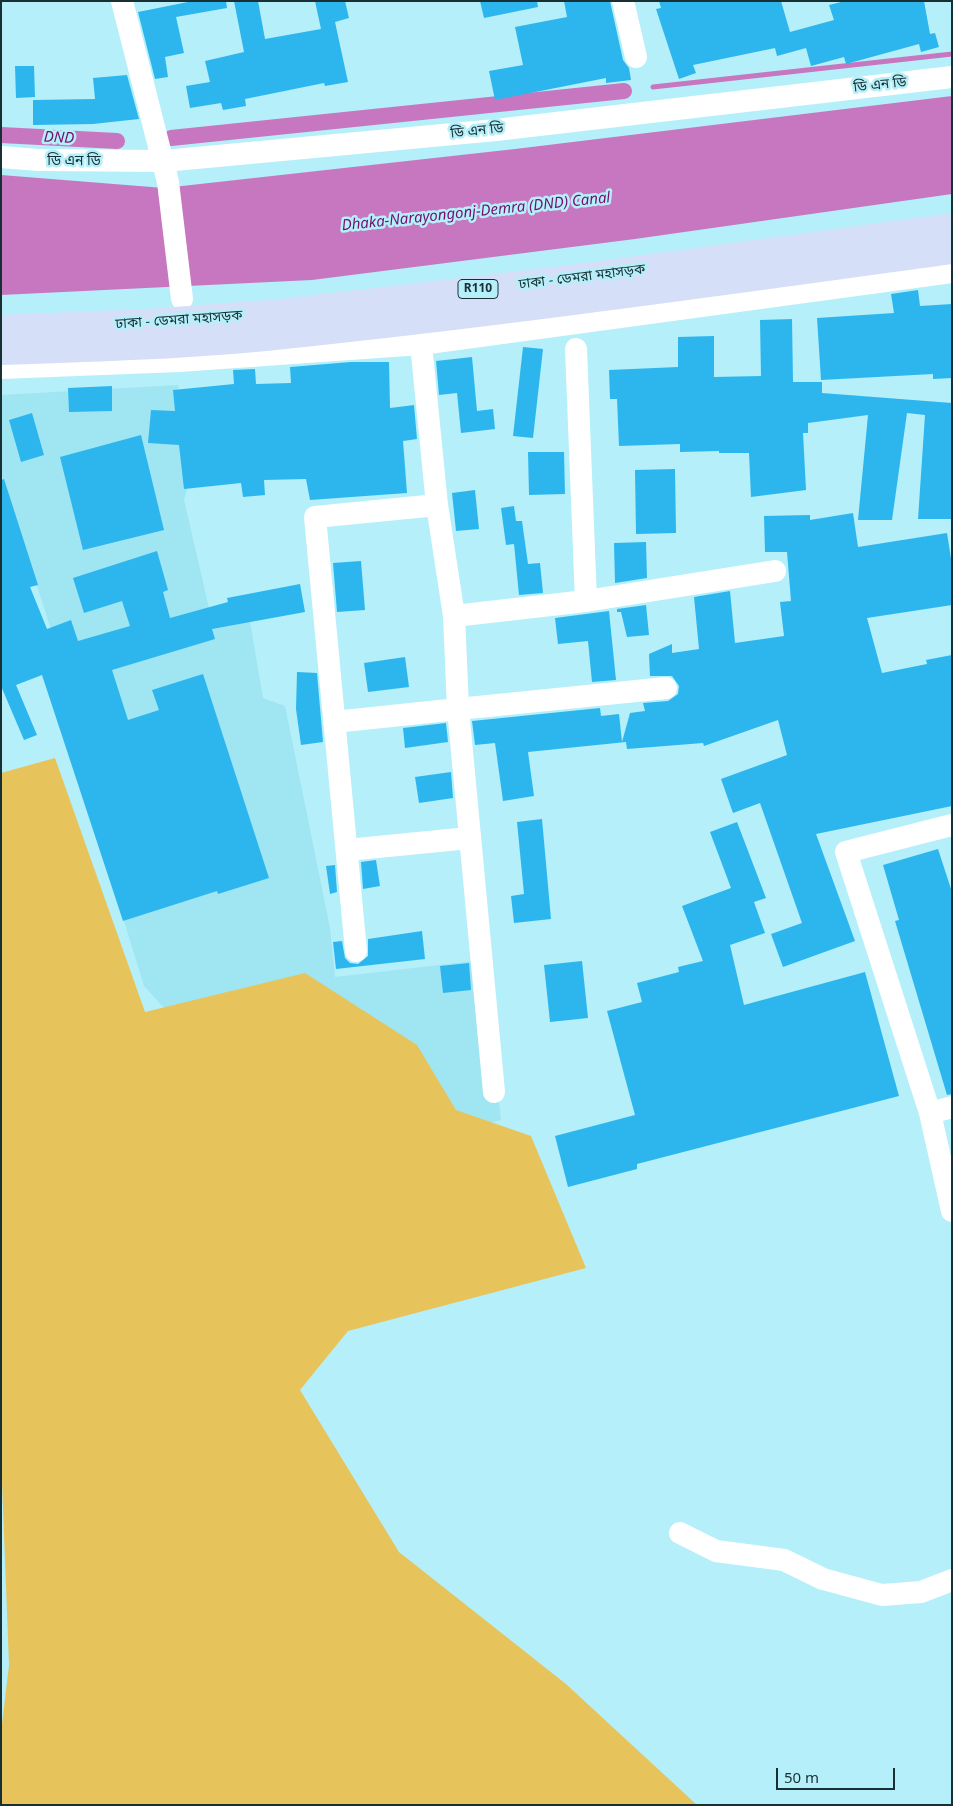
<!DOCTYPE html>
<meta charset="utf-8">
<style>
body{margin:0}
#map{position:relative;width:953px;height:1806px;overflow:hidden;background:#b5effa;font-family:"Noto Sans",sans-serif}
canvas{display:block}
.frame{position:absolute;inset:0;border:2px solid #182f33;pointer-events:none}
.scale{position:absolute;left:776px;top:1768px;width:119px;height:22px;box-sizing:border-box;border:2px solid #182f33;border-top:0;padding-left:6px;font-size:15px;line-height:18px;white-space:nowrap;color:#182f33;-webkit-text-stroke:4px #b5effa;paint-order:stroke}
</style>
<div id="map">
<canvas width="953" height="1806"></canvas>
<div class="frame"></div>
<div class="scale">50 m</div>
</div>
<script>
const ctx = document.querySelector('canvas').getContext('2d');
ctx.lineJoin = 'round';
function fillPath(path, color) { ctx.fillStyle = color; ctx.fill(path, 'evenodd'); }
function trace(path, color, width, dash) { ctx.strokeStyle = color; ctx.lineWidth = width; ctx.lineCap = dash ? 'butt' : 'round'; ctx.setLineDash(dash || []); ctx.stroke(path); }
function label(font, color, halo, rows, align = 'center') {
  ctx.font = font + ' "Noto Sans","Noto Sans Bengali",sans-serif'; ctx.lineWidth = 5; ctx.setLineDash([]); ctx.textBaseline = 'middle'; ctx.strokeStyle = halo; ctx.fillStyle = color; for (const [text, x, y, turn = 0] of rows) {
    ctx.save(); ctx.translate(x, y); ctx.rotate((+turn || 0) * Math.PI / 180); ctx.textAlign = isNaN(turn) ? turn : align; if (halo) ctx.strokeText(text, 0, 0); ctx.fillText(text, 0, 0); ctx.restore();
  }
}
fillPath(new Path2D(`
 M178 385 193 470 184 500 209 608 247 604 263 698 285 706 330 928 335 977 483 960 501 1120 419 1141 288 1142 144 986 77 768 93 761 1 473V395Z`), '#a0e5f2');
fillPath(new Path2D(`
 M55 758 145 1012 305 973 417 1045 456 1110 531 1136 586 1268 348 1331 300 1390 399 1552 566 1684 697 1805H1V1732L9 1665 1 1455V773Z`), '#e7c45b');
fillPath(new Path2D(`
 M952 96V194L635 239 312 280 1 295V175L164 188 515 149Z`), '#c777bf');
trace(new Path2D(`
 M653 87 952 54`), '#c777bf', 5);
trace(new Path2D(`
 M1 135 117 141
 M171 138 624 91`), '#c777bf', 16);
fillPath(new Path2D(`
 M193 1H226L227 8 176 17 184 53 165 57 168 77 155 79 138 12Z
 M234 1H258L265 39 321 29 315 1H345L349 18 335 22 348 82 325 86 324 83 245 99 246 106 223 110 221 103 190 108 186 86 210 82 205 61 244 52Z
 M480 1H537L538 7 484 18Z
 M564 1H610L623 60 629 68 631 80 606 83V78L495 100 489 71 523 65 515 27 567 17Z
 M659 1H781L790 32 834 20 829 5 845 1H924L930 34 935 33 939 47 921 52 919 44 846 64 844 57 811 66 806 48 777 56 775 48 693 65 696 73 679 79 656 9 661 8Z
 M15 66H34L35 97 16 98Z
 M127 75 139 119 93 124 33 125V100L95 99 93 78Z
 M918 290 920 306 952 304V378L933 379V374L821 380 817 318 894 313 891 294Z
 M792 319 793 382H822V393L952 403V519H918L925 415 907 413 892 520H858L868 415 808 423V433H803L806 490 751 497 749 453H719V451L680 452V444L619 446 617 399H610L609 370 678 367V337L714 336V377L761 376 760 320Z
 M523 347 543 349 533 438 513 436Z
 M472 357 477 411 493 409 495 429 461 433 457 393 439 395 436 361Z
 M351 362H389L390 408 414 405 417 439 403 441 407 493 310 500 306 479 264 480 265 495 243 497 241 483 184 489 179 445 148 443 151 410 175 411 173 390 234 384 233 370 255 369 256 384 291 383 290 367Z
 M112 386V411L69 412 68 388Z
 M32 413 44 455 21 462 9 420Z
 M141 435 164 530 83 550 60 457Z
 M528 452H564L565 494 529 495Z
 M675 469 676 533 636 534 635 470Z
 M4 479 38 585 30 587 47 629 71 620 78 641 130 626 122 601 84 613 73 578 157 551 168 590 163 592 170 618 228 602 227 598 300 584 305 612 212 629 215 639 112 670 128 720 159 710 152 690 203 674 269 878 218 894 217 891 123 921 42 675 16 685 37 735 24 740 1 686V480Z
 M475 490 479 529 456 531 452 493Z
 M514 506 516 521H522L528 564 540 563 543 593 519 595 514 544 506 545 501 508Z
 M853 513 858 547 947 533 952 565V605L867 618 882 673 927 664 926 660 952 655V806L816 834 855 941 783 967 771 934 802 923 760 803 733 813 721 779 787 755 778 720 704 746 703 743 627 749 626 742 528 752 534 796 503 801 495 743 475 745 472 721 600 708 601 716 619 714 622 742 630 713 645 711 643 703 668 701 678 694 679 686 672 676H650L649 654 672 644V653L699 649 694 597 730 591 735 643 784 636 780 602 791 601 787 552H765L764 516 810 515V520Z
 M646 542 647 578 615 583 614 543Z
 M361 561 365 610 337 612 333 563Z
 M646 605 649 635 627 637 621 612H617V609Z
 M609 611 616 680 592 682 588 641 558 644 555 618Z
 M405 657 409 687 368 692 364 663Z
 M297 672 317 673 323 742 301 745 296 709Z
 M446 723 448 742 405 748 403 728Z
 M451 772 453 798 419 803 415 777Z
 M542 819 551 919 514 923 511 896 524 894 517 822Z
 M737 822 766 898 754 902 765 933 730 945 744 1005 865 972 899 1096 637 1164V1169L568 1187 555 1136 635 1115 607 1011 642 1002 637 983 679 972 678 967 703 961 682 906 731 888 710 832Z
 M938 849 952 892V1094L947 1095 895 921 899 920 883 865Z
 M376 860 380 886 363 889 361 862Z
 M335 865 337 892 330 894 326 866Z
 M422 931 425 959 336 969 333 942 342 941 345 958 350 963 358 964 368 956V939Z
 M582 961 588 1018 550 1022 544 965Z
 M469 963 471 990 443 993 440 966Z`), '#2cb6ed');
trace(new Path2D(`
 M122 1 168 182 182 299
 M623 1 636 57
 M1 157 39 160 164 161 496 130 952 77
 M421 344 437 505 454 616 458 709 666 688
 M576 349 586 601
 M1 368 179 361 421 344 952 272
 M454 616 586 601 775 571
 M334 722 458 709 494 1092
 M347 850 469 838
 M356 951 315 517 437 505
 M952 1107 930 1113 952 1211
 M930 1113 846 852 952 825
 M680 1533 716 1551 784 1560 823 1579 882 1595 921 1592 952 1580`), '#fff', 22);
trace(new Path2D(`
 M1 329 149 323 281 313 572 279 952 227
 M1 351C96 348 190 345 284 335 507 312 730 280 952 250`), '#d6dff8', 28);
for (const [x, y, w] of [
 [478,289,40]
]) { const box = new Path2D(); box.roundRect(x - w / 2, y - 9.5, w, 19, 4); ctx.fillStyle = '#b5effa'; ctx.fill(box); trace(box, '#182f33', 1); }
label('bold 12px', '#182f33', null, [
 ["R110",478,289]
]);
label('14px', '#182f33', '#b5effa', [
 ["ডি এন ডি",880,85,-6],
 ["ডি এন ডি",477,131,-6],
 ["ডি এন ডি",74,161],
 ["ঢাকা - ডেমরা মহাসড়ক",582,277,-7],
 ["ঢাকা - ডেমরা মহাসড়ক",179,320,-4]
]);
label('italic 15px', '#730f6e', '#b5effa', [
 ["DND",59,138,3],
 ["Dhaka-Narayongonj-Demra (DND) Canal",476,212,-6]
]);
</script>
